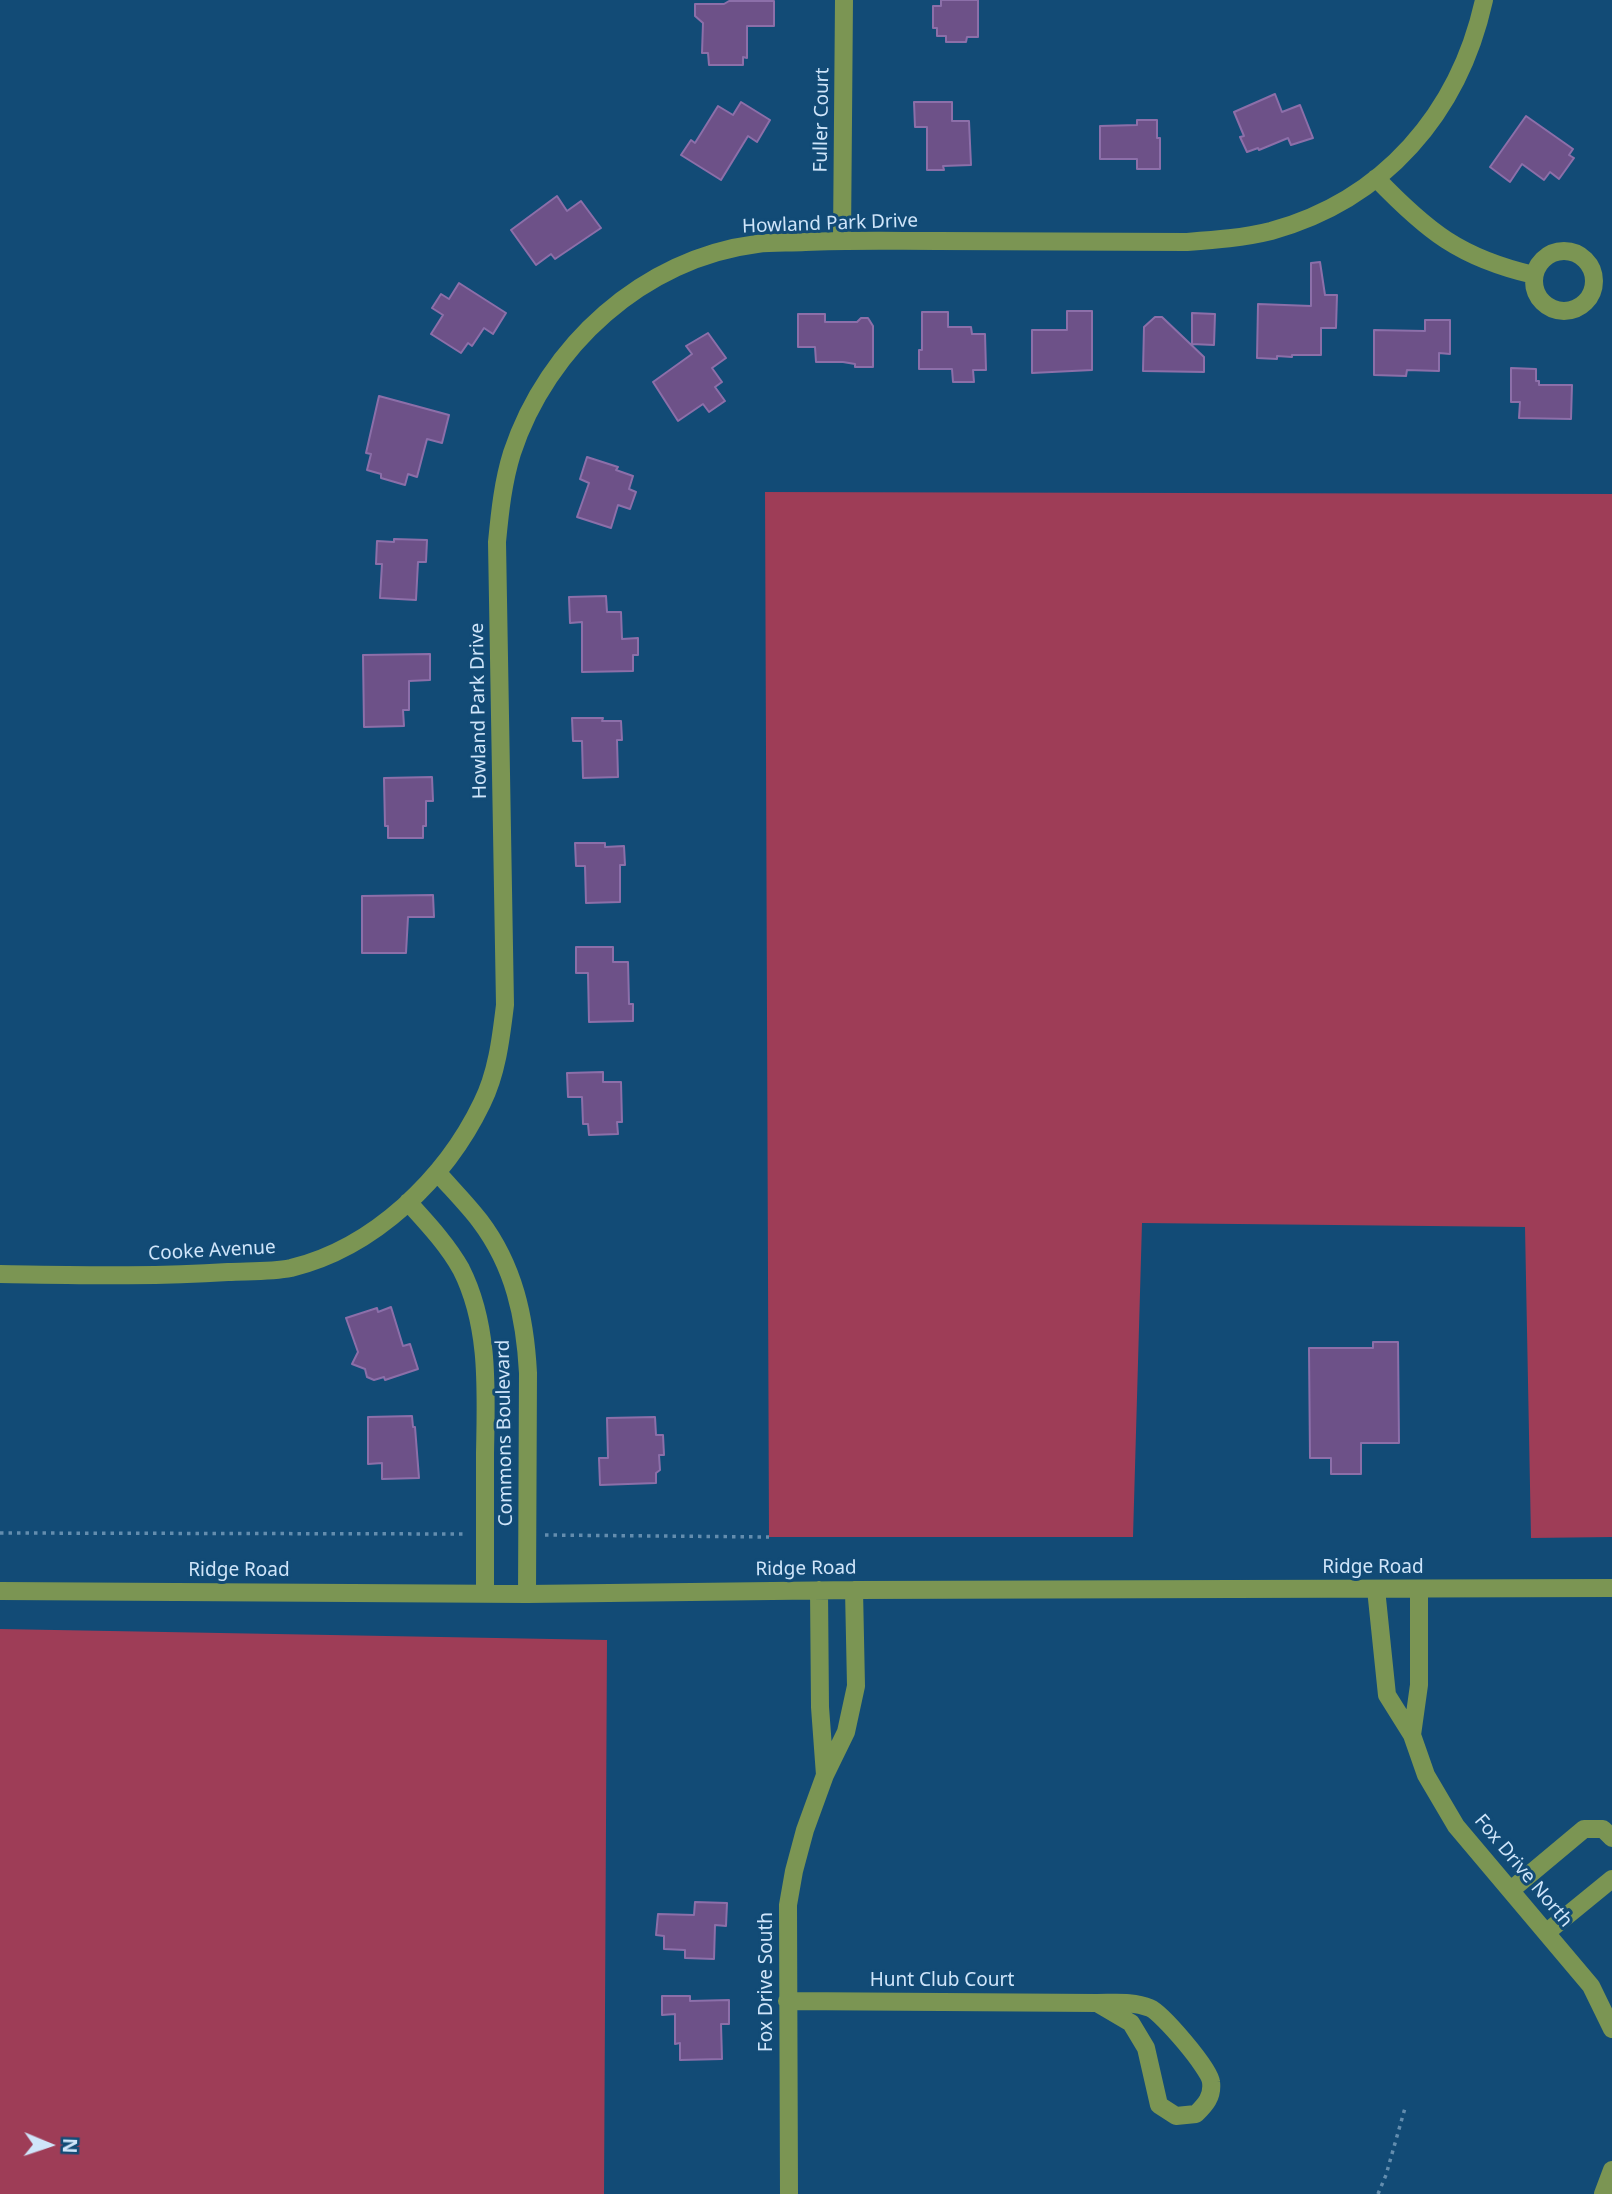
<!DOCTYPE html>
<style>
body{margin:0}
#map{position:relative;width:1612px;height:2194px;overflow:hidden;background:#124b76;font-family:"Noto Sans",sans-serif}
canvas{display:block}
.north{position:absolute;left:14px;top:2110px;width:70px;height:70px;-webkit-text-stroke:5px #124b76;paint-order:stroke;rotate:92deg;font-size:19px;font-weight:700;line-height:28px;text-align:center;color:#cfe5fa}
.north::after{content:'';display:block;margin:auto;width:24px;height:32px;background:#cfe5fa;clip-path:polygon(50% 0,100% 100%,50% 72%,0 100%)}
</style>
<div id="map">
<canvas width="1612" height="2194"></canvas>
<div class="north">N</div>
</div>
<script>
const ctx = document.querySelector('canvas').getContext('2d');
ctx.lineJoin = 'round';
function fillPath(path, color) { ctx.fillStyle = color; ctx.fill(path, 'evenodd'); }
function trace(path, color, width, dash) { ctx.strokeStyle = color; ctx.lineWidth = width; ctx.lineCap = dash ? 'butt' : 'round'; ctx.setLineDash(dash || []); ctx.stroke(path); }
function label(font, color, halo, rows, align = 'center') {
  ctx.font = font + ' "Noto Sans",sans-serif'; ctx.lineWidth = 6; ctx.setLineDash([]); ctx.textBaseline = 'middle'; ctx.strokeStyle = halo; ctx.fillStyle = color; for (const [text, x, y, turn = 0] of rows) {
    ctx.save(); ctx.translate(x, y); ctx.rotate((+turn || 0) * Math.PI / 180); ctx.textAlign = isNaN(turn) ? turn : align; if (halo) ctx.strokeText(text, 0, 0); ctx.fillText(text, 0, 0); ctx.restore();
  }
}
fillPath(new Path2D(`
 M765 492 1612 494V1537L1531 1538 1525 1227 1142 1223 1133 1537H769Z
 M0 1629 607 1640 604 2194H0Z`), '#9e3d57');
const building = new Path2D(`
 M941 0H978V37H967L966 42H946V36H937V28H933V6H941Z
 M729 1H774V26H747V58L743 57V65H709L708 53H702L703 23 695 16V4H724Z
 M1275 94 1282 112 1300 105 1313 138 1291 145 1288 138 1259 150 1258 148 1247 152 1240 137 1244 136 1234 112Z
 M741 102 770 120 757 142 748 136 721 180 681 155 691 140 695 143 718 106 733 115Z
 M914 102H952V121H969L971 165 943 166 944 170H927V127H915Z
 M1526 116 1573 149 1569 155 1574 158 1559 179 1550 172 1544 180 1522 164 1510 182 1490 167Z
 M1137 120H1157V138H1160V169H1137V159H1100V126L1137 125Z
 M557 196 567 211 581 201 601 228 555 259 551 254 536 265 511 230Z
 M1320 262 1325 295H1337L1336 328H1321V355H1292V357L1277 356V359L1257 358 1258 304 1311 306V263Z
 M459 283 506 313 493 334 484 328 472 346 468 343 461 353 431 334 443 315 432 308 441 294 449 299Z
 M1067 311H1092V370L1032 373V330H1067Z
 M922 312H948V327H971L972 334H985L986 370H973L974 382H953L952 369H919V350H922Z
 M1192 313 1215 314 1214 345 1192 344Z
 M798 314H825V322H857L861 318H868L873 326V367H855V364L843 362H816L815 347H798Z
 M1155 317H1162L1204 357V372L1143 371 1144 327Z
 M1425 320H1450V354L1439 353V371L1407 370 1406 376 1374 375V330L1425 331Z
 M708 333 726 358 712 368 722 382 715 387 725 401 709 412 703 404 678 421 653 382 692 354 686 346Z
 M1511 368 1536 369V381H1539V385H1572L1571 419 1519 418 1520 402H1511Z
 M379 396 449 415 442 443 427 439 417 477 408 474 405 485 381 478V474L367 470 371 454 366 453Z
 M587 457 618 467 616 470 633 476 629 489 636 492 630 509 618 505 611 528 577 517 589 483 580 479Z
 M394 539 427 540 426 562H418L416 600 380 598 382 564H376L377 541 394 542Z
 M606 596 607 612H621L622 639 638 638V655H633V671L582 672V622L570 623 569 597Z
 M430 654V680L409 681V710H403L404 726 364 727 363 655Z
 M572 718H603L602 721H621L622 740H617L618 777 583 778 582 741H573Z
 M432 777 433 801H426V826H423V838H388V826H385L384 778Z
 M575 843H605V847L624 846 625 865H620V902L586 903 585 866H576Z
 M433 895 434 917H408L406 953H362V896Z
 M576 947H613V962H628L629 1004H633V1021L589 1022 588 973H576Z
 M603 1072V1082H621L622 1122H617L618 1134 589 1135 588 1124H583L582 1097H568L567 1073Z
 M391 1307 403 1346 410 1344 418 1369 385 1380 384 1377 374 1380 367 1377 365 1369 352 1364 358 1352 346 1318 377 1308 378 1312Z
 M1373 1342H1398L1399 1443H1361V1474H1331V1458H1310L1309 1348H1373Z
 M412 1416 413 1427H415L419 1478 382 1479V1463L368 1464V1417Z
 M655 1417 656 1435H663L664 1455H659L660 1470 656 1473V1483L600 1485 599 1458H608L607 1418Z
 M695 1902 727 1903 726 1926 715 1925 714 1959 685 1958V1950L664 1949V1936L656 1935 658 1914 694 1915Z
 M662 1996H690V2001L729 2000V2024H721L722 2059 680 2060V2043L675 2044V2014L662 2015Z`);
fillPath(building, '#6d5188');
trace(building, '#8c6fa9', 2);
trace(new Path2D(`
 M0 1533 467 1534
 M545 1535 769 1537
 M1378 2194 1386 2175 1405 2108`), '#638dae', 3.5, [3.5, 5]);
trace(new Path2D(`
 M1376 178C1427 231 1460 258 1534 275
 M842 240 844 0
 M1534 281a30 30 0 1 1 60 0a30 30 0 1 1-60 0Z
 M437 1172C451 1188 467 1204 480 1221 514 1266 525 1317 528 1373L527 1594
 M408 1202C427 1223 447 1244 461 1269 490 1326 486 1392 485 1454 485 1500 485 1546 485 1593
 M0 1274C76 1275 152 1277 228 1272 248 1271 271 1272 291 1268 374 1248 446 1178 482 1103 497 1073 501 1038 505 1005L497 542C500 511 503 482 512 453 547 346 644 258 757 244 772 242 789 243 805 242 849 240 893 241 937 241 1020 241 1103 241 1186 242 1214 240 1243 238 1271 231 1384 200 1459 113 1484 0
 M1376 1589 1387 1695 1412 1735 1426 1775 1456 1826 1591 1986 1612 2029
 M819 1590 820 1707 825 1775
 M0 1591 527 1594 854 1590 1612 1588
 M1412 1735 1419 1685V1589
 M1511 1890 1584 1829H1603L1612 1838
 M1547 1932 1612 1879
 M787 2001 1097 2003 1131 2023 1146 2048 1159 2105 1176 2116 1196 2114C1205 2105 1213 2097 1211 2082 1210 2069 1162 2013 1150 2008 1133 2001 1116 2003 1097 2003
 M789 2194 788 1905 794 1871 805 1830 825 1775 846 1732 856 1686 854 1590
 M1603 2194 1612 2170`), '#7b9553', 18);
label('19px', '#cfe5fa', '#124b76', [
 ["Fuller Court",822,120,-89],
 ["Howland Park Drive",830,224,-2],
 ["Howland Park Drive",479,711,-91],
 ["Cooke Avenue",212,1251,-3],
 ["Commons Boulevard",505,1433,-91],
 ["Ridge Road",1373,1568],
 ["Ridge Road",806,1569,-1],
 ["Ridge Road",239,1571],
 ["Fox Drive North",1523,1871,50],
 ["Hunt Club Court",942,1981],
 ["Fox Drive South",767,1982,-90]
]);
</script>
